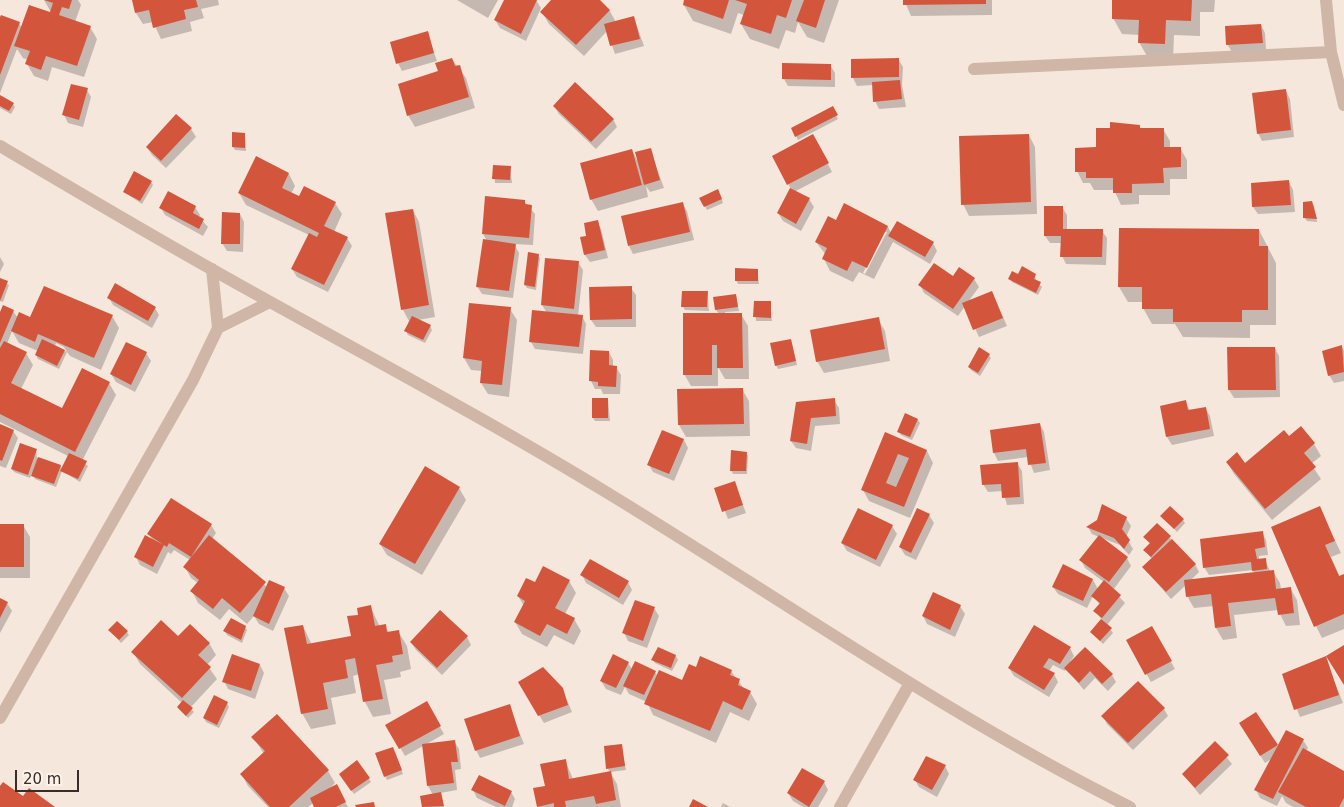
<!DOCTYPE html>
<style>
body{margin:0}
#map{position:relative;width:1344px;height:807px;overflow:hidden;background:#f5e7dc;font-family:"DejaVu Sans",sans-serif}
canvas{display:block}
.scale{position:absolute;left:15px;top:770px;width:64px;height:22px;box-sizing:border-box;border:2px solid #3a2c28;border-top:0;padding-left:6px;font-size:15px;line-height:18px;white-space:nowrap;color:#3a2c28;-webkit-text-stroke:4px #fcf2e9;paint-order:stroke}
</style>
<div id="map">
<canvas width="1344" height="807"></canvas>
<div class="scale">20 m</div>
</div>
<script>
const ctx = document.querySelector('canvas').getContext('2d');
ctx.lineJoin = 'round';
function fillPath(path, color) { ctx.fillStyle = color; ctx.fill(path, 'evenodd'); }
function trace(path, color, width, dash) { ctx.strokeStyle = color; ctx.lineWidth = width; ctx.lineCap = dash ? 'butt' : 'round'; ctx.setLineDash(dash || []); ctx.stroke(path); }
fillPath(new Path2D(`
 M44 0H78L81 5 75 22 90 27 97 39 84 77 52 67 48 81 34 76 27 64 28 60 23 58 17 49 0 93V20L19 23 22 28 52 14Z
 M133 0H218L219 5 201 9 204 18 190 22 192 31 161 39 153 22 143 24 136 13Z
 M457 0H498L488 18Z
 M505 0H536L541 8 526 41 500 28 495 20Z
 M553 0H598L609 10 616 22 634 18 644 46 615 54 607 31 584 56 549 24 542 12Z
 M686 0H839L824 43 807 37 798 22 795 33 786 30 779 49 750 39 741 24 744 15 738 13 731 34 693 21 684 5Z
 M904 0H992V15L911 16Z
 M1114 0H1215L1214 12H1200V36L1174 35 1173 59 1148 58 1139 42 1140 35 1122 34 1113 18Z
 M1261 25 1265 33 1266 50 1232 52 1227 44Z
 M427 33 437 61 402 71 398 63Z
 M452 59 466 78 475 108 415 127 408 115Z
 M898 59 903 67 902 85 906 107 879 109 875 101 873 85 857 86 853 78Z
 M830 65 835 73V87L788 86 784 79Z
 M87 90 91 97 83 127 68 123 64 115Z
 M1286 91 1290 99 1294 137 1262 141 1258 133Z
 M0 98 13 104 15 107 11 114 0 108Z
 M554 106 613 119 617 127 596 149 559 114Z
 M832 108 838 119 798 140 792 128Z
 M1139 126 1142 130 1163 129 1170 141V148H1180L1187 160V179H1170V195H1139V204L1121 205 1114 190H1094L1090 183H1083L1077 171 1097 148Z
 M191 129 196 137 166 168 152 155 147 147Z
 M245 135 246 151 235 150 233 147Z
 M813 135 832 172 794 192 809 199 814 207 801 231 783 221 778 213 791 189 773 156Z
 M1029 135 1035 147 1037 214 969 216 963 204Z
 M632 150 637 160 650 150 664 188 650 192 646 186 648 197 598 211 591 199Z
 M494 166 510 167 512 183H495Z
 M289 174 295 186 291 194 300 198 335 203 342 214 334 232 347 238 352 246 328 292 297 277 292 269 309 235 246 205 239 193Z
 M151 182 153 185 142 204 124 192Z
 M1289 182 1293 190 1295 212 1258 214 1253 207Z
 M720 194 723 203 707 210 701 198Z
 M524 201 535 214 533 245 514 244 519 253 513 298 482 294 477 286 487 241 483 234Z
 M682 203 687 211 694 240 633 254 629 246Z
 M1312 203 1314 206 1317 222 1307 221 1305 218Z
 M195 207 200 215 199 217 208 227 203 236 165 215 161 208Z
 M1062 207 1067 215V230L1102 231 1107 238 1106 265 1066 264 1062 256V243H1050L1045 236Z
 M413 210 419 222 435 317 418 320 430 326 432 330 425 343 408 335 406 331 409 321 403 310Z
 M240 214 244 222 243 252 227 251 222 243Z
 M597 221 601 229 608 258 590 262 585 255 588 237Z
 M836 221 888 227 891 233 933 243 937 251 930 264 893 242 874 279 859 272 853 282 830 271 824 259 826 255 816 242ZM884 232H887L865 274 863 273Z
 M1259 230 1276 263V325H1250V338L1183 337 1175 324H1152L1143 308V302H1128L1119 287Z
 M538 255 540 258 536 290 527 288 525 285Z
 M0 257 4 264 0 272Z
 M578 262 583 270 578 316H582L586 324 583 354 535 349 531 342 547 313 542 305Z
 M757 270 759 284H738L736 280Z
 M1035 274 1036 281 1042 287 1038 295 1012 282 1010 279Z
 M953 278 974 279 979 287 968 302 992 292 1007 326 979 337 965 306 958 316 924 293 920 285Z
 M0 279 9 285 3 302 0 301Z
 M631 288 636 295V327H596L591 320Z
 M707 292 709 311 685 310 683 307Z
 M736 296 739 311 725 312V314H741L748 326 749 379H725L718 367V386H691L684 374 719 314 716 310Z
 M109 298 155 308 159 315 152 328 113 305Z
 M755 302 770 303 772 321H756Z
 M510 309 517 320 509 397 488 394 481 383 482 371 471 370 464 358Z
 M13 311 18 318 112 316 119 328 101 370 70 356 67 352 59 369 38 359 36 355 38 351 19 343 12 331 7 344 26 353 33 365 21 389 62 410 109 383 116 395 82 461 88 466 80 482 62 471 56 487 35 479 32 473 30 478 14 472 12 469 36 450 37 458 61 466 62 469 68 456 0 422V316ZM56 343 64 347 67 352 55 346Z
 M878 319 885 331 890 361 824 373 817 361Z
 M791 340 797 365 778 369 776 365Z
 M1342 347 1344 351V381L1334 383 1329 375Z
 M1275 348 1279 356 1280 397 1234 398 1229 390Z
 M609 352 613 360V367H616L621 375 620 394H603L601 389H595L591 381Z
 M146 353 151 361 135 392 116 382 111 374Z
 M989 355 991 358 980 376 971 370 969 367Z
 M742 389 749 401 750 436 686 437 679 425 678 390Z
 M608 399 610 421H595L593 418Z
 M834 400 839 408 840 424 815 426 811 451 796 448 791 441 797 403Z
 M1186 402 1190 411 1205 408 1210 416 1214 436 1172 445 1167 437 1161 406Z
 M918 420 920 423 912 440 901 435 899 432Z
 M1040 424 1044 432 1050 470 1034 473 1028 457 998 461 994 453Z
 M0 426 13 431 18 438 6 468 0 466Z
 M663 431 684 440 688 448 674 481 653 472 649 465Z
 M886 434 927 451 933 463 910 518 869 501 863 490Z
 M1289 437 1314 444 1321 456 1311 464 1321 479 1272 520 1234 474 1227 462 1245 465Z
 M746 453 748 456 747 474H733L731 470Z
 M1017 463 1022 471 1024 504 1007 505 1003 491 988 492 983 484Z
 M734 482 746 513 728 519 716 489Z
 M459 488 466 500 422 575 387 555 380 544Z
 M172 499 211 525 216 533 212 539 267 587 284 588 289 596 273 631 259 624 254 616 247 624 229 609 220 620 198 603 192 591 198 583 191 578 185 567 190 560 174 550 171 554 168 552 157 574 140 565 136 557 153 541 149 534Z
 M1319 507 1341 553 1331 557 1340 577 1344 575V629L1322 638 1316 626Z
 M929 515 934 523 916 560 905 555 900 547Z
 M1162 516 1183 520 1185 523 1177 532Z
 M1126 518 1131 526 1126 537 1133 549 1129 555 1120 545 1102 538 1127 558 1131 566 1113 590 1125 603 1107 625 1113 633 1103 644 1091 632 1102 620 1095 611 1100 605 1093 596 1087 608 1058 594 1053 587 1093 580 1098 589 1104 582 1085 568 1081 560 1099 537 1092 534 1088 527Z
 M1157 524 1195 564 1199 572 1191 580 1254 573 1253 570 1209 575 1204 567 1262 532 1266 540 1268 555 1259 556V560H1265L1270 571H1273L1280 583 1281 589 1290 588 1297 600 1300 625 1286 626 1278 610 1234 615 1237 638 1223 640 1216 628 1214 606 1194 608 1187 596 1186 585 1171 599 1143 567 1152 559 1147 553 1150 544 1144 537Z
 M0 525H23L30 537V578H0Z
 M892 526 897 534 880 567 847 551 842 543Z
 M582 575 628 582 632 590 623 605 586 583Z
 M569 581 576 593 565 614 574 619 581 631 574 645 554 635 547 647 522 634 515 622 524 606 518 596 535 584Z
 M0 599 7 603 12 611 0 633Z
 M370 606 380 627 385 626 389 633 398 631 407 646 411 669 400 672 401 677 384 680 391 714 373 717 365 702 360 674 353 676 356 693 331 698 336 724 311 729 302 713 303 626 312 645 352 637 359 616Z
 M960 606 965 614 955 637 927 624 923 616Z
 M654 608 659 616 647 648 628 641 624 633Z
 M245 627 247 630 242 643 227 635 225 631Z
 M1152 628 1175 669 1151 682 1128 641Z
 M110 630 127 632 129 635 121 643Z
 M467 637 471 645 442 675 416 650 411 642Z
 M178 638 209 643 216 655 207 665 217 679 190 708 194 712 188 718 178 708 182 703 140 664 133 652Z
 M658 648 676 656 678 660 672 671 655 663 653 660Z
 M1070 648 1074 656 1070 662 1112 675 1116 682 1108 691 1095 678 1084 690 1066 669 1065 671 1053 665 1049 671 1054 674 1058 682 1049 697 1014 676 1009 668Z
 M1325 658 1343 703 1300 717 1283 675Z
 M628 663 632 669 655 672 658 677 683 682 697 669 731 671 745 690 750 692 757 704 749 721 730 712 716 743 653 715 647 702 629 694 625 687 621 695 606 689 601 681Z
 M260 665 264 673 255 699 228 689 224 681Z
 M519 683 562 688 572 712 544 723Z
 M227 703 229 707 219 728 206 722 204 718Z
 M426 703 444 734 425 745 454 741 459 749 461 769 455 770 457 790 440 793 444 807H423L421 797 433 795 428 786 423 746 405 756 387 725Z
 M509 706 524 744 480 758 476 750Z
 M1164 709 1168 716 1133 750 1107 724 1103 716Z
 M1256 713 1278 748 1303 740 1308 748 1306 751 1344 773V807H1293L1286 803 1282 796 1277 806 1260 798 1256 790 1273 758 1265 763 1245 731Z
 M277 716 328 771 335 783 329 789 336 786 348 807H316L313 803 308 807H268L248 786 242 775 264 754 253 737Z
 M1215 743 1232 764 1200 795 1183 774Z
 M621 745 626 770 610 772 617 784 621 807H538L546 787 565 760 573 779 610 772 608 769Z
 M395 752 403 774 387 780 385 776Z
 M945 766 949 774 937 797 919 787 915 780Z
 M342 777 369 779 371 782 354 794Z
 M824 782 828 790 818 807H803L793 801 788 793Z
 M473 790 511 792 515 799 512 807H496L477 798Z
 M723 803 730 807H721Z`), '#0003');
fillPath(new Path2D(`
 M44 0H72L69 9 62 7 59 15 91 26 77 66 46 56 41 70 25 64 30 51 14 46 29 5 50 12 53 3Z
 M132 0H196L198 7 184 10 186 19 153 28 149 10 135 13Z
 M504 0H537L521 34 494 20Z
 M551 0H600L610 10 576 45 540 12Z
 M684 0H729L723 19 683 5Z
 M735 0H792L786 18 777 15 771 34 740 24 747 4Z
 M804 0H825L816 28 796 21Z
 M903 0H986V4L903 5Z
 M1112 0H1192L1191 21 1166 20 1165 44 1138 43 1139 20 1112 19Z
 M1 15 20 22 0 75V17Z
 M634 16 640 39 610 46 604 24Z
 M1261 24 1263 43 1226 45 1225 26Z
 M428 31 434 53 396 64 390 42Z
 M452 58 455 66 460 65 469 97 407 116 398 84 438 71 435 63Z
 M899 58V77L851 78V59Z
 M782 63 831 64V80L782 79Z
 M900 80 902 99 873 102 872 82Z
 M575 82 614 119 591 142 553 106Z
 M71 84 88 88 79 120 62 115Z
 M1286 89 1291 130 1257 134 1252 93Z
 M0 95 14 103 9 111 0 106Z
 M833 106 838 115 795 137 791 128Z
 M176 114 192 128 161 161 146 147Z
 M1110 122 1140 125V128H1164V147H1181V167L1163 168 1164 183 1132 184V193H1113V178H1086V172H1075V148L1096 147V128H1110Z
 M232 132 245 133V148L232 147Z
 M813 134 829 163 787 185 772 156Z
 M1029 134 1031 202 961 205 959 136Z
 M651 148 660 180 644 185 635 152Z
 M632 149 642 185 590 200 580 163Z
 M256 156 289 173 282 188 299 196 304 186 336 202 324 226 348 237 324 285 291 269 309 233 317 237 319 233 238 193Z
 M493 165 511 166 510 180 492 179Z
 M134 171 152 181 140 201 123 192Z
 M1289 180 1291 205 1252 207 1251 183Z
 M790 188 810 198 796 224 777 213Z
 M718 189 722 199 704 207 699 198Z
 M168 191 196 206 193 213 204 219 199 229 159 208Z
 M485 196 525 200V204L532 205 529 238 482 234Z
 M1312 201 1317 219 1303 218V202Z
 M683 202 690 232 628 246 621 216Z
 M844 203 888 226 867 268 852 261 847 271 822 259 827 248 815 242 828 216 836 220Z
 M1044 206H1063V229H1103L1102 257H1060L1061 236H1044Z
 M413 209 429 305 401 310 385 213Z
 M222 212 240 213V244H221Z
 M598 220 605 250 584 255 580 237 586 236 584 223Z
 M897 221 934 242 925 257 888 236Z
 M1119 228 1259 229V246H1268V310H1242V322H1173V309H1142V287H1118Z
 M483 239 516 244 509 291 476 287Z
 M528 252 539 254 535 287 524 285Z
 M545 258 579 261 574 309 541 305Z
 M934 263 953 276 959 267 975 278 953 309 918 285Z
 M1022 266 1036 274 1034 279 1041 282 1036 293 1008 279 1012 271 1018 274Z
 M735 268 758 269V281H735Z
 M0 278 8 281 0 301Z
 M115 283 156 307 148 321 107 298Z
 M44 286 113 315 94 358 38 334 35 342 11 331 19 312 30 317Z
 M632 286V319L590 320 589 287Z
 M682 291H708L707 307H681Z
 M992 291 1003 318 973 330 962 303Z
 M736 294 738 307 715 310 713 297Z
 M754 301H771V318L753 317Z
 M469 303 511 307 502 385 480 383 482 361 463 358Z
 M3 305 14 310 0 343V312Z
 M532 310 583 315 579 347 529 342Z
 M683 313H742L743 368H717V345H712V375H683Z
 M412 316 431 325 423 340 404 331Z
 M879 317 885 349 816 362 810 330Z
 M42 339 65 350 57 366 35 355Z
 M791 339 796 361 775 366 770 343Z
 M4 341 27 352 11 383 62 408 82 368 110 382 75 452 0 414V348Z
 M126 342 147 352 131 385 110 374Z
 M1342 345 1344 372 1328 376 1322 351Z
 M979 347 990 354 978 373 968 367Z
 M1227 347H1275L1276 390H1228Z
 M590 350 609 351V365L617 366 616 387 598 386V382L589 381Z
 M743 388 744 424 678 425 677 389Z
 M592 398H608V418H592Z
 M835 398 836 416 811 418 807 444 790 441 796 402Z
 M1186 400 1188 410 1206 407 1210 429 1166 437 1160 406Z
 M905 413 918 419 910 437 897 432Z
 M1040 423 1046 463 1028 465 1026 449 993 453 990 430Z
 M0 424 14 430 2 461 0 460Z
 M1301 426 1315 443 1304 453 1316 467 1265 509 1226 462 1237 452 1245 463 1284 430 1289 436Z
 M662 430 684 439 669 474 647 465Z
 M885 432 927 450 904 507 861 490ZM898 454 909 458 896 487 886 483Z
 M20 443 37 449 28 475 11 469Z
 M731 450 747 452 746 471H730Z
 M69 453 87 461 78 479 60 471Z
 M38 457 61 465 54 484 31 476Z
 M1018 462 1020 497 1002 498 1001 484 982 485 980 465Z
 M425 466 460 487 415 564 379 544Z
 M735 481 743 505 722 512 714 488Z
 M171 498 212 524 191 557 169 543 167 547 147 534Z
 M1102 504 1127 517 1122 529 1130 540 1124 549 1114 538 1086 527 1097 520Z
 M1170 506 1184 519 1174 529 1160 516Z
 M1320 506 1335 541 1325 545 1339 576 1344 574V614L1314 627 1271 527Z
 M858 508 893 525 876 560 841 543Z
 M917 508 930 514 911 553 899 547Z
 M1157 523 1171 536 1151 557 1143 550 1150 543 1143 537Z
 M0 524H24V567H0Z
 M1263 531 1265 547 1255 549 1257 559 1266 558 1267 569 1252 571 1251 562 1203 568 1200 539Z
 M145 535 164 545 153 567 134 557Z
 M209 535 266 582 240 613 222 598 213 609 190 591 199 580 183 567Z
 M1099 535 1128 557 1109 582 1079 560Z
 M1172 539 1196 564 1166 592 1142 567Z
 M590 559 629 581 619 598 580 575Z
 M1063 564 1093 579 1083 601 1052 587Z
 M543 566 570 580 555 608 575 618 567 634 547 624 540 636 514 622 525 601 517 596 526 578 535 582Z
 M1274 570 1276 589 1291 587 1294 613 1278 615 1275 598 1228 603 1231 626 1215 628 1211 594 1186 597 1184 580Z
 M269 580 285 587 269 624 253 616Z
 M1104 580 1121 595 1102 618 1093 611 1100 603 1091 596Z
 M933 592 961 605 950 630 922 616Z
 M0 598 8 602 0 618Z
 M635 600 655 607 643 641 622 633Z
 M371 605 375 626 386 624 387 632 399 630 403 654 392 656 393 662 376 665 383 699 363 702 355 658 345 660 348 678 323 683 328 709 301 714 284 628 303 625 307 644 351 636 347 616 358 615 357 608Z
 M440 610 468 636 437 668 410 642Z
 M231 618 246 626 241 640 223 631Z
 M1101 619 1112 628 1100 641 1090 632Z
 M161 620 178 636 190 624 210 643 198 655 211 667 182 698 131 652Z
 M117 621 128 631 119 640 108 630Z
 M1034 625 1071 647 1060 664 1049 658 1043 667 1055 673 1044 690 1008 668Z
 M1152 626 1172 661 1145 675 1126 640Z
 M1344 645V685L1326 656Z
 M658 647 676 655 671 668 651 660Z
 M1085 647 1113 674 1102 684 1090 671 1079 683 1064 668Z
 M232 654 260 664 251 691 222 682Z
 M613 654 629 662 616 688 600 681Z
 M700 656 732 670 730 675 740 679 738 685 751 691 742 710 723 701 710 731 644 704 659 670 682 680 689 664 696 667Z
 M1326 656 1339 695 1294 710 1282 674Z
 M635 661 656 671 644 695 623 686Z
 M543 667 563 688 568 705 538 716 518 682Z
 M1138 681 1165 708 1128 743 1101 716Z
 M214 695 228 702 217 725 203 718Z
 M183 700 193 708 186 716 177 707Z
 M427 701 441 726 399 749 385 725Z
 M510 704 520 736 475 751 464 719Z
 M1256 712 1278 745 1260 756 1239 723Z
 M277 714 329 770 289 807H270L240 774 265 751 251 737Z
 M1286 730 1304 739 1273 799 1254 790Z
 M455 740 458 762H451L454 783 427 786 422 744Z
 M1215 741 1229 755 1195 788 1182 774Z
 M622 744 625 766 606 769 604 746Z
 M393 747 402 770 384 777 375 753Z
 M1303 748 1344 771V798L1339 807H1306L1278 792Z
 M926 756 946 765 932 790 913 780Z
 M566 759 569 779 611 771 616 800 596 804 594 796 565 801 566 807H554V803L537 807 533 788 545 786 540 764Z
 M357 760 370 778 351 791 339 774Z
 M802 768 825 781 809 807 787 793Z
 M479 775 512 791 505 806 471 790Z
 M3 782 23 796 29 788 55 807H0V786Z
 M337 784 346 802 336 807H314L310 798Z
 M441 792 444 806 422 807 420 796Z
 M693 799 708 807H689Z
 M374 802 375 807H356L355 805Z`), '#d3553c');
trace(new Path2D(`
 M1326 0 1331 52 1344 105
 M974 69 1331 52
 M0 146C81 194 162 242 245 288 365 355 488 420 606 492 780 598 948 716 1130 807
 M218 328 270 302
 M0 718 193 380 218 328 212 269
 M840 807 910 683`), '#cfb6a6', 12);
</script>
